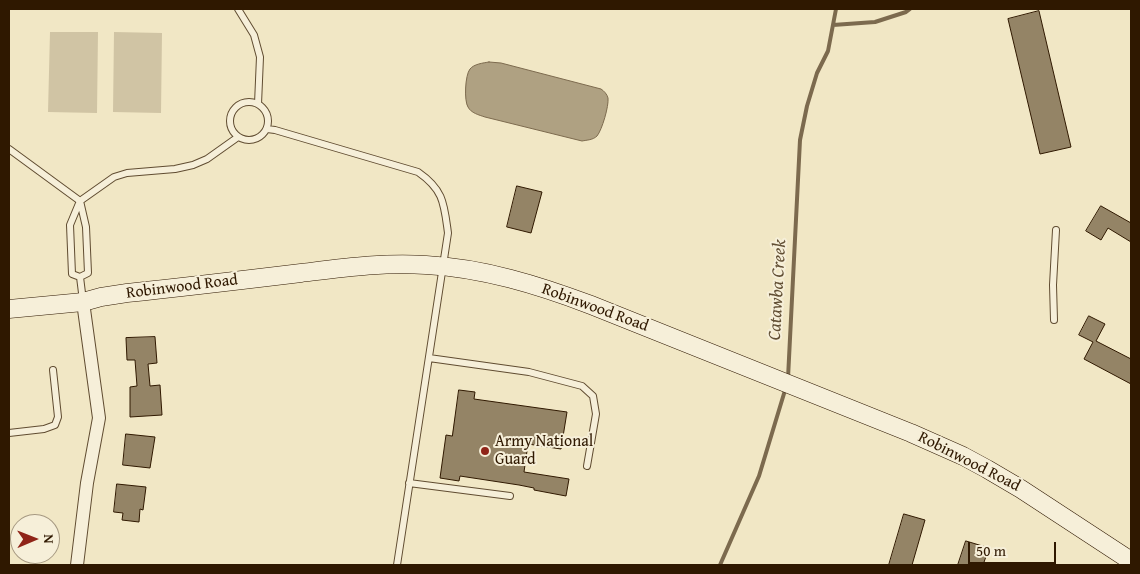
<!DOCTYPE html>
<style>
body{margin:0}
#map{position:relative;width:1140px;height:574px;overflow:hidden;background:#f1e7c5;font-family:"Gentium Book Plus",serif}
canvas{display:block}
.frame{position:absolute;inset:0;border:10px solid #2f1800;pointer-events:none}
.north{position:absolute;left:10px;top:514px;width:50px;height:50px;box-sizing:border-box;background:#f6efd9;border:1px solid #a69982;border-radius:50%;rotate:89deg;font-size:14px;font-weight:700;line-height:20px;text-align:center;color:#2f1800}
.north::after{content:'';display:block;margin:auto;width:18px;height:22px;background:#8f2418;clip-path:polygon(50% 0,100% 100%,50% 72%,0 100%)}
.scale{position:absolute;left:968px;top:542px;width:88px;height:22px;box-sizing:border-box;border:2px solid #2f1800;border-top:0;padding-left:6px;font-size:15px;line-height:18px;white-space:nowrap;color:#2f1800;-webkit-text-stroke:4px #f6efd9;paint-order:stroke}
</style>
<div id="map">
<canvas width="1140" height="574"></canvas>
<div class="frame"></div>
<div class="north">N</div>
<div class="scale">50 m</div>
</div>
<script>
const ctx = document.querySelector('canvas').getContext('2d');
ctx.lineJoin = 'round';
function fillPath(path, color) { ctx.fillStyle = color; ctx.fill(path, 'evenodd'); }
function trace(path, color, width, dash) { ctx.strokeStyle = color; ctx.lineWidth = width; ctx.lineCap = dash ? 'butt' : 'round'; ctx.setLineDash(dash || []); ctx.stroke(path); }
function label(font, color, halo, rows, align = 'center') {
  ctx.font = font + ' "Gentium Book Plus",serif'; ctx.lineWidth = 4; ctx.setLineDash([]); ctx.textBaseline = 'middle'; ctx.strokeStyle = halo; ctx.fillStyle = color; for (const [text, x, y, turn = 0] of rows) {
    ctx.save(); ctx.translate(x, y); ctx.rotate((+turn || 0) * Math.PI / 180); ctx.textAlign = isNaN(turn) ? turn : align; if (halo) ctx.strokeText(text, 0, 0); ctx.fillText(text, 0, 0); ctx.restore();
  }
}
fillPath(new Path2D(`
 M50 32H98L97 113 48 112Z
 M114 32 162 33 161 113 113 112Z`), '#d0c4a4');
const water = new Path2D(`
 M489 62 501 63 601 89C604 91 607 94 608 98 609 106 602 130 597 136 593 140 587 140 582 141L485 117C479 115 471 113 468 107 464 101 465 75 470 69 474 64 483 63 489 62Z`);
fillPath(water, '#afa182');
trace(water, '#7c6a4e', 1);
trace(new Path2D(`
 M833 25 875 22 906 12 910 9
 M788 378 800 140 807 106 817 73 828 51 836 9
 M720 565 759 476 786 387`), '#7c6a4e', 4);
const building = new Path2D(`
 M1039 11 1071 147 1040 154 1008 19Z
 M517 186 542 192 531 233 507 227Z
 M1101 206 1131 223V242L1108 228 1101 240 1086 231Z
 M1089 316 1105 324 1096 341 1131 359V384L1084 359 1093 342 1079 335Z
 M155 337 157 363 148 364 150 386 160 385 162 415 130 417V387L137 386 135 360H127L126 338Z
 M459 390 475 392 474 399 567 412 561 449 528 444 524 472 569 479 566 496 534 490V488L519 485 460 476 459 481 440 478 446 435 452 436Z
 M126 434 155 437 150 468 123 465Z
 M117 484 146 487 143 510 140 509 139 522 122 520 123 513 114 512Z
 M904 514 925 520 912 565H889Z
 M966 541 989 548 983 565H958Z`);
fillPath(building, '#948466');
trace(building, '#2f1800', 1);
const lane = new Path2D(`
 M238 9 254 35 260 57 258 104
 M230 121a19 19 0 1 1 38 0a19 19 0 1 1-38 0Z
 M267 129 275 130 418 172C444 190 444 204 448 233L397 565
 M9 149 80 201 86 227 88 273 80 277 72 274 70 225 80 201 114 177 127 173 175 169 193 165 207 159 238 137
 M80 277 83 301
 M1054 320 1053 285 1056 230
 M429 358 529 372 582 386 593 396 596 414 587 466
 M9 433 44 429 55 425 58 417 53 370
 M409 483 510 496`);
const street = new Path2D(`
 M77 565 87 483 99 418 83 302`);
const secondary = new Path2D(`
 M9 309 83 302 101 297 127 293C185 287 243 280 301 273 342 268 384 262 426 265 483 268 538 285 591 305L911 433 963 456 987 469 1021 489 1131 561`);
trace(lane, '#604c31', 8);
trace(street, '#604c31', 14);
trace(secondary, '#2f1800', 19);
trace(lane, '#f6efd9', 6);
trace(street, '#f6efd9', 12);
trace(secondary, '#f6efd9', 18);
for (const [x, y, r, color] of [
 [485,451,5,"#8f2418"]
]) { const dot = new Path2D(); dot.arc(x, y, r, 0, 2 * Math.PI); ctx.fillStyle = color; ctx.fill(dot); trace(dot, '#f6efd9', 2); }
label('16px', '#2f1800', '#f6efd9', [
 ["Robinwood Road",182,287,-7],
 ["Robinwood Road",595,308,20],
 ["Robinwood Road",969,462,27]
]);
label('16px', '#2f1800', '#f6efd9', [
 ["Army National",495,442],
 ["Guard",495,460]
], 'left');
label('italic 18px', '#624f34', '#f6efd9', [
 ["Catawba Creek",778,290,-87]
]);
</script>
